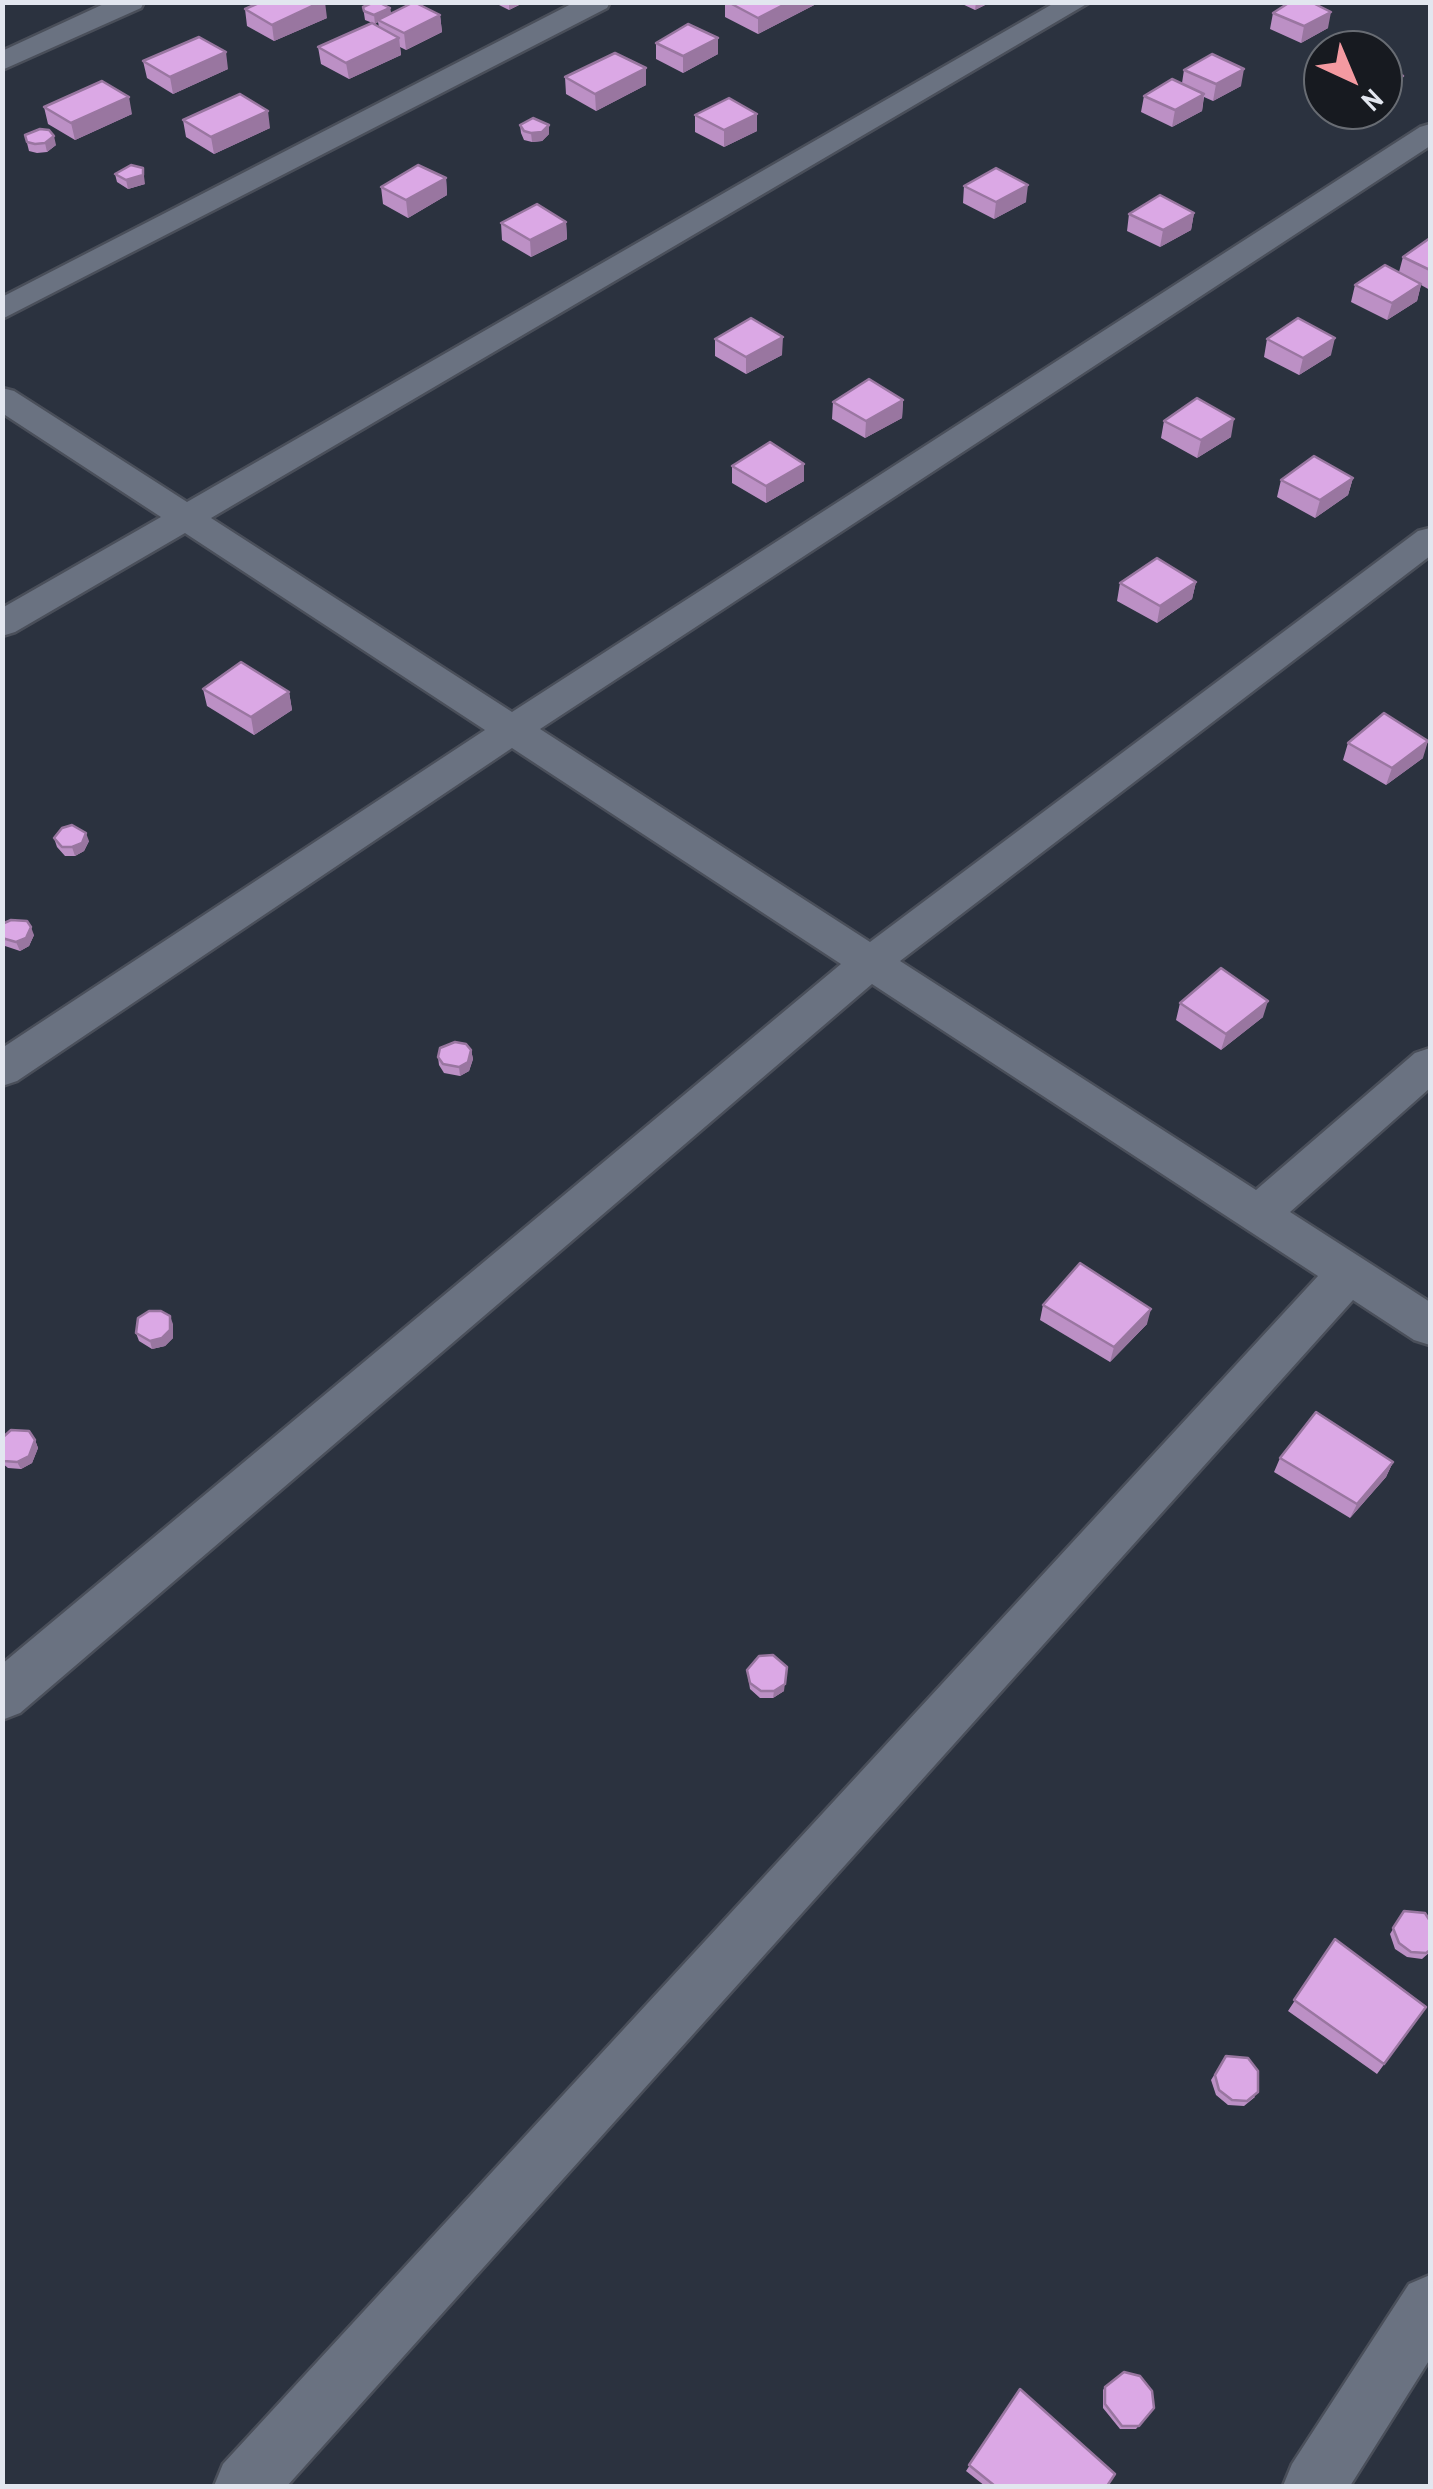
<!DOCTYPE html>
<style>
body{margin:0}
#map{position:relative;width:1433px;height:2489px;overflow:hidden;background:#2b323f;font-family:"Archivo Narrow",sans-serif}
canvas{display:block}
.frame{position:absolute;inset:0;border:5px solid #e2e6ef;pointer-events:none}
.north{position:absolute;left:1303px;top:30px;width:100px;height:100px;box-sizing:border-box;background:#171a20;border:2px solid #686c73;border-radius:50%;rotate:136deg;font-size:28px;font-weight:700;line-height:40px;text-align:center;color:#e2e6ef}
.north::after{content:'';display:block;margin:auto;width:35px;height:45px;background:#f49aa1;clip-path:polygon(50% 0,100% 100%,50% 72%,0 100%)}
</style>
<div id="map">
<canvas width="1433" height="2489"></canvas>
<div class="frame"></div>
<div class="north">N</div>
</div>
<script>
const ctx = document.querySelector('canvas').getContext('2d');
ctx.lineJoin = 'round';
function trace(path, color, width, dash) { ctx.strokeStyle = color; ctx.lineWidth = width; ctx.lineCap = dash ? 'butt' : 'round'; ctx.setLineDash(dash || []); ctx.stroke(path); }
function fillPath(path, color) { ctx.fillStyle = color; ctx.fill(path, 'evenodd'); }
const street = new Path2D(`
 M108 2H144L141 8 2 70V51Z
 M575 2H610L607 8 2 319V297Z
 M1056 2H1090L211 518 512 712 1420 127 1430 124V146L540 729 870 942 1418 531 1430 528V556L900 961 1256 1190 1415 1053 1430 1048V1088L1290 1212 1430 1302V1345L1414 1340 1353 1300 287 2486H214L223 2464 1318 1276 872 984 20 1713 2 1720V1664L841 964 512 748 17 1081 2 1086V1048L485 730 185 533 15 632 2 636V608L161 517 2 413V388L14 391 187 502Z
 M1430 2275V2359L1350 2486H1283L1292 2464 1409 2284Z`);
trace(street, '#4a4f5a', 5);
fillPath(street, '#6a7281');
fillPath(new Path2D(`
 M493 2H525L509 10Z
 M725 2H820L758 34 725 17Z
 M958 2H991L975 10Z
 M363 7 390 8 391 14 440 15 442 32 406 50 400 47 401 55 349 79 321 64 318 47 379 27 378 22 375 24 365 20Z
 M245 9 327 18 274 41 247 26Z
 M1273 13 1328 28 1301 43 1270 29Z
 M656 43 718 54 683 73 656 59Z
 M143 61 228 69 173 94 147 78Z
 M646 68V85L596 111 566 94 565 77Z
 M1184 70 1241 86 1213 101 1204 97 1202 111 1172 127 1141 112 1144 96 1182 83Z
 M44 107 132 114 75 140 48 124Z
 M757 114V131L724 147 695 132V115Z
 M183 120 270 128 214 154 186 137Z
 M520 125H549V134L542 141 532 142 524 140 521 133Z
 M25 135 56 145 47 152 37 153 29 151Z
 M115 174 145 184 128 189 117 182Z
 M446 178 447 195 408 218 383 204 381 187Z
 M964 186 1026 202 994 219 963 203Z
 M1194 213 1191 230 1160 247 1127 231 1129 214Z
 M566 222 567 239 531 257 502 240 501 223Z
 M1430 238V290L1421 285 1417 301 1387 320 1351 302 1355 285 1399 272 1403 257Z
 M715 339 782 355 746 374 715 356Z
 M1267 339 1331 355 1299 375 1264 357Z
 M903 400 902 418 865 438 832 419 833 402Z
 M1164 421 1231 437 1197 458 1161 438Z
 M732 466 804 481 766 503 732 483Z
 M1353 478 1348 495 1315 518 1277 497 1281 480Z
 M1196 582 1192 599 1157 623 1117 601 1120 583Z
 M203 689 289 692 292 710 254 735 207 706Z
 M1348 743 1423 758 1386 785 1343 760Z
 M54 838 89 841 84 851 75 856H65L57 847Z
 M2 924 34 935 29 946 20 951 2 945Z
 M1180 1003 1263 1017 1221 1050 1176 1020Z
 M471 1050 473 1059 469 1071 460 1076 444 1073 439 1065 438 1057Z
 M1043 1305 1147 1324 1110 1362 1040 1320Z
 M173 1324V1338L165 1346 152 1349 139 1341 136 1333Z
 M2 1438 35 1440 38 1448 32 1463 21 1469 8 1468 2 1463Z
 M1280 1458 1393 1462 1386 1477 1350 1518 1274 1472Z
 M747 1670 784 1691 773 1698H760L750 1689Z
 M1404 1911 1430 1921V1952L1422 1959 1407 1957 1395 1949 1390 1934Z
 M1335 1939 1426 2007 1377 2074 1288 2011Z
 M1226 2056 1255 2097 1244 2106 1228 2105 1216 2095 1211 2080Z
 M1105 2387 1154 2408 1136 2429H1120L1103 2408V2390Z
 M1020 2389 1107 2486H985L966 2471Z`), '#bc90c5');
fillPath(new Path2D(`
 M321 2H325L327 18 274 41 272 25Z
 M509 2H525L509 10Z
 M789 2H820L758 34V18Z
 M976 2H991L975 10Z
 M390 8 391 17 378 20V22L375 24 374 15Z
 M1331 12 1328 28 1301 43 1304 26Z
 M440 15 442 32 406 50 404 33Z
 M399 38 401 55 349 79 346 63Z
 M718 38V54L683 73V56Z
 M226 52 228 69 173 94 170 77Z
 M646 68V85L596 111 595 94Z
 M1244 69 1241 86 1213 101 1216 84Z
 M1403 76 1399 93 1383 102V87Z
 M1204 94 1202 111 1172 127 1175 110Z
 M129 97 132 114 75 140 71 123Z
 M268 111 270 128 214 154 211 137Z
 M757 114V131L724 147V130Z
 M549 125V134L542 141 532 142 531 133Z
 M54 136 56 145 47 152 45 143Z
 M143 168 145 184 128 189 126 180Z
 M446 178 447 195 408 218 406 200Z
 M1028 185 1026 202 994 219 996 202Z
 M1194 213 1191 230 1160 247 1163 230Z
 M566 222 567 239 531 257 530 240Z
 M1421 284 1417 301 1387 320 1392 303Z
 M783 337 782 355 746 374V357Z
 M1335 338 1331 355 1299 375 1303 358Z
 M903 400 902 418 865 438 866 421Z
 M1234 419 1231 437 1197 458 1201 440Z
 M804 464V481L766 503V486Z
 M1353 478 1348 495 1315 518 1320 500Z
 M1196 582 1192 599 1157 623 1160 606Z
 M289 692 292 710 254 735 251 717Z
 M1428 741 1423 758 1386 785 1392 768Z
 M86 833 89 841 84 851 75 856 72 847Z
 M31 927 34 935 29 946 20 951 16 942Z
 M1268 1001 1263 1017 1221 1050 1226 1034Z
 M471 1050 473 1059 469 1071 460 1076 459 1067Z
 M1151 1309 1147 1324 1110 1362 1114 1347Z
 M170 1316 173 1324V1338L165 1346 152 1349 150 1341Z
 M35 1440 38 1448 32 1463 21 1469 17 1462Z
 M1393 1462 1386 1477 1350 1518 1357 1504Z
 M787 1667 784 1691 773 1698 774 1691Z`), '#9976a0');
const building = new Path2D(`
 M261 2H321L272 25 245 9Z
 M374 2H378L390 8 374 15 364 11 363 7Z
 M414 2 440 15 404 33 378 20Z
 M728 2H789L758 18Z
 M1290 2H1311L1331 12 1304 26 1273 13Z
 M372 23 399 38 346 63 318 47Z
 M688 24 718 38 683 56 656 43Z
 M199 37 226 52 170 77 143 61Z
 M615 53 646 68 595 94 565 77Z
 M1212 54 1244 69 1216 84 1184 70Z
 M1383 67 1403 76 1383 87Z
 M1172 79 1204 94 1175 110 1144 96Z
 M102 81 129 97 71 123 44 107Z
 M240 94 268 111 211 137 183 120Z
 M729 98 757 114 724 130 695 115Z
 M533 118 549 125 542 132 531 133 524 131 520 125Z
 M40 129 49 130 54 136 45 143 35 144 27 142 25 135Z
 M131 165 143 168V175L126 180 115 174Z
 M418 165 446 178 406 200 381 187Z
 M996 168 1028 185 996 202 964 186Z
 M1160 195 1194 213 1163 230 1129 214Z
 M537 204 566 222 530 240 501 223Z
 M1430 238V270L1403 257Z
 M1385 265 1421 284 1392 303 1355 285Z
 M751 318 783 337 746 357 715 339Z
 M1298 318 1335 338 1303 358 1267 339Z
 M869 379 903 400 866 421 833 402Z
 M1197 398 1234 419 1201 440 1164 421Z
 M770 442 804 464 766 486 732 466Z
 M1314 456 1353 478 1320 500 1281 480Z
 M1157 558 1196 582 1160 606 1120 583Z
 M241 662 289 692 251 717 203 689Z
 M1384 713 1428 741 1392 768 1348 743Z
 M72 825 86 833 82 843 72 847H62L54 838 62 828Z
 M11 920 27 921 31 927 26 938 16 942 2 938V924Z
 M1221 968 1268 1001 1226 1034 1180 1003Z
 M455 1042 466 1044 471 1050 468 1062 459 1067 443 1064 438 1057 440 1048Z
 M1080 1263 1151 1309 1114 1347 1043 1305Z
 M149 1311H161L170 1316V1330L162 1338 150 1341 136 1333 138 1318Z
 M1316 1412 1393 1462 1357 1504 1280 1458Z
 M11 1430 29 1431 35 1440 29 1456 17 1462 4 1461 2 1459V1438Z
 M773 1655 787 1667 785 1684 774 1691H761L750 1683 747 1670 759 1656Z
 M1404 1911 1425 1913 1430 1921V1950L1426 1953 1411 1952 1399 1943 1393 1928Z
 M1335 1939 1426 2007 1384 2064 1294 2000Z
 M1226 2056 1248 2058 1258 2071V2092L1247 2101 1232 2100 1219 2090 1215 2075Z
 M1124 2372 1140 2376 1152 2391 1154 2408 1139 2426H1122L1105 2404V2387Z
 M1020 2389 1115 2474 1107 2486H995L969 2465Z`);
fillPath(building, '#dba8e5');
trace(building, '#9976a0', 2.5);
</script>
